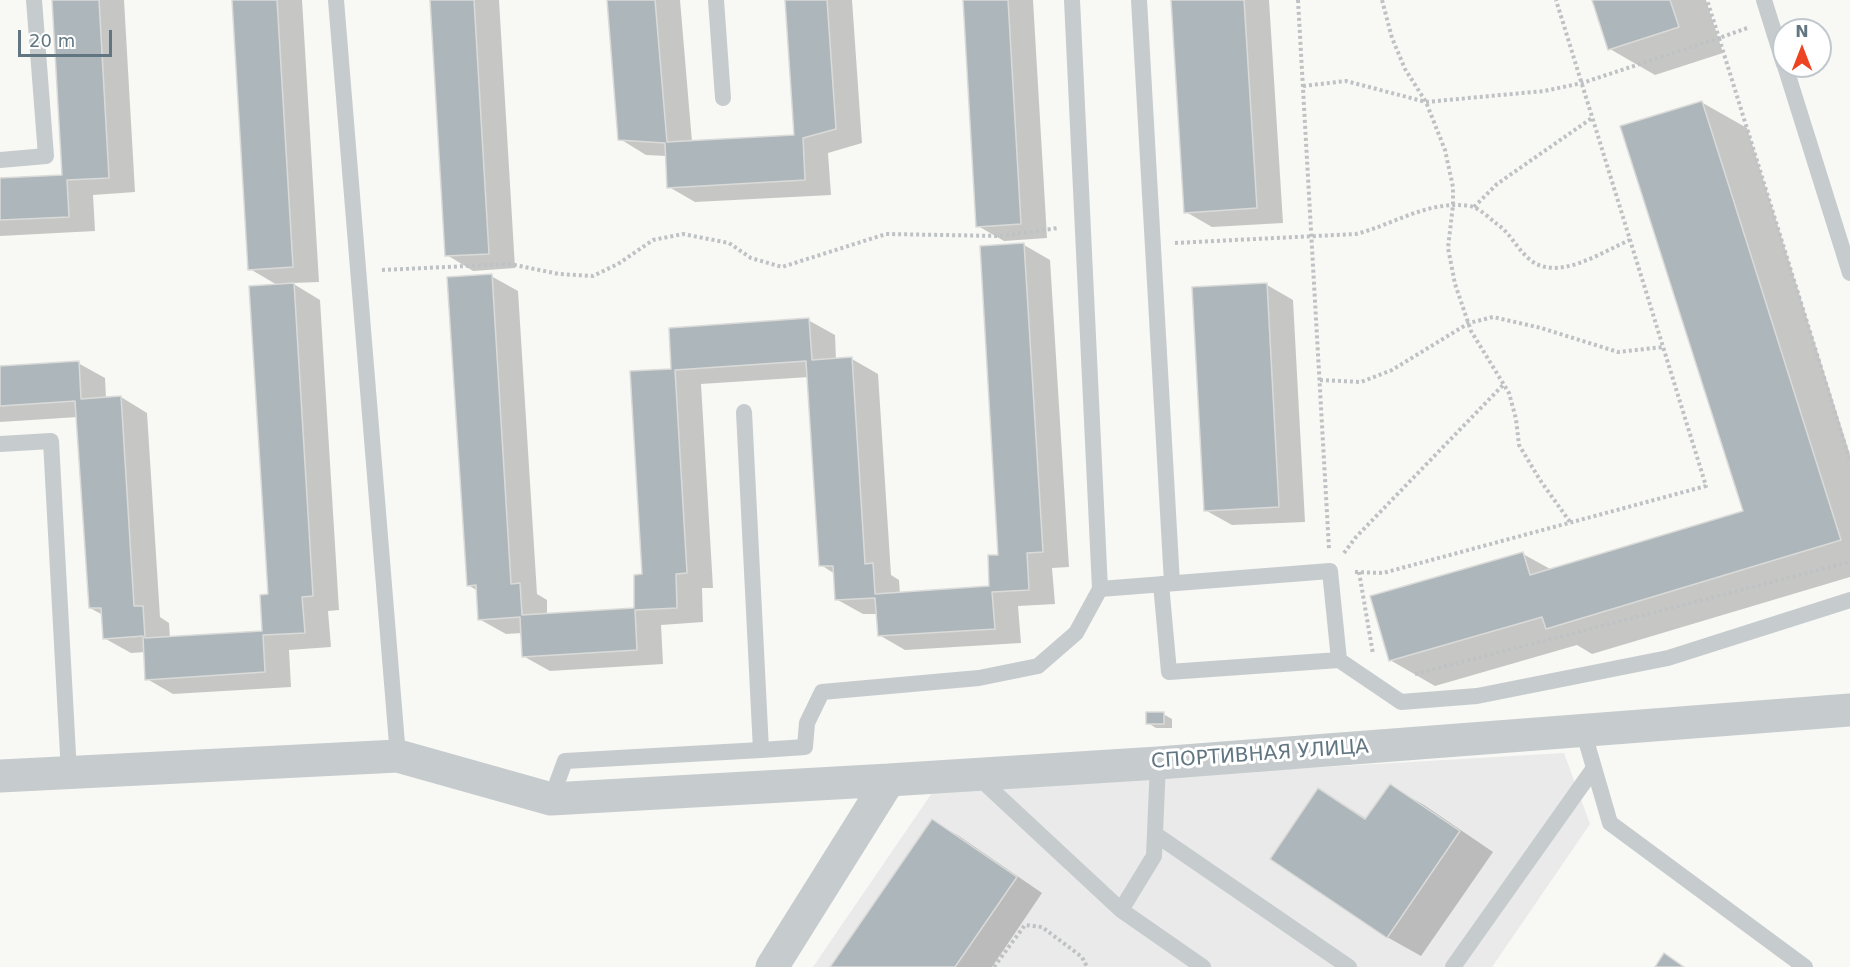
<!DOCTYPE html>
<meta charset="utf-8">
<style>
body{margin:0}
#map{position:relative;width:1850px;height:967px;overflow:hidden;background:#f8f8f5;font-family:"DejaVu Sans",sans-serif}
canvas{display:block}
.north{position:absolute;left:1772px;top:18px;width:60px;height:60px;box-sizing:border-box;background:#fff;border:2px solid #c0c8cd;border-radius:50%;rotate:0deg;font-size:16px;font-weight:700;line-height:24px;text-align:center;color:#627682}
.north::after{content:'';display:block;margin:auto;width:21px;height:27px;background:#ed4321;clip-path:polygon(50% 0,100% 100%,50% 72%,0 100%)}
.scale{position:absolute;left:18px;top:30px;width:94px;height:27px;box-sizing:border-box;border:3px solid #627682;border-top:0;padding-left:8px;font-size:18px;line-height:21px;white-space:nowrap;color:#627682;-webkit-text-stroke:4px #fff;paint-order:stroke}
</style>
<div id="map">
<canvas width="1850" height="967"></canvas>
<div class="north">N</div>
<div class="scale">20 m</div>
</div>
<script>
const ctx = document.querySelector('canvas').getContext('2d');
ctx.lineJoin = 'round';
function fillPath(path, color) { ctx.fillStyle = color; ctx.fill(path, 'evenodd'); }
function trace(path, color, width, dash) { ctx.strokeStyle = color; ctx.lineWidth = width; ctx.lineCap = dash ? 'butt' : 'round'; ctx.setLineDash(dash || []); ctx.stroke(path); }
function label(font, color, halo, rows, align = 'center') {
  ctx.font = font + ' "DejaVu Sans",sans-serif'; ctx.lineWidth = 6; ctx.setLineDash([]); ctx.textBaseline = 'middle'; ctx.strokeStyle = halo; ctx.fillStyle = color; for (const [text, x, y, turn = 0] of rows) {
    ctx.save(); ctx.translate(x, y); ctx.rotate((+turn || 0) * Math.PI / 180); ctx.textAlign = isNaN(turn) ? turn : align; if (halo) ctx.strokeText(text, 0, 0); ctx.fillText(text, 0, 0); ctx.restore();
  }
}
fillPath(new Path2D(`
 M1564 753 1590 824 1492 967H813L934 790Z`), '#e9eae9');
fillPath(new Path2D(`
 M53 0H124L135 192 93 195 95 231 0 236V180L63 176Z
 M234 0H302L319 282 292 283 320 300 339 610 328 611 331 647 289 650 291 687 173 694 147 679 145 652 131 653 104 638 103 615 90 608 78 417 0 422V368L78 363 105 378 106 398 121 397 147 413 160 617 169 623 170 638 264 632 269 596 279 286 250 269Z
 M431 0H499L515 268 473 271 447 255Z
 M609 0H680L692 142 796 136 787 0H852L862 143 828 153 831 195 695 202 669 187 667 156 646 155 620 139Z
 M964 0H1033L1047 238 1004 241 978 226Z
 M1173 0H1269L1283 223 1212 227 1186 212Z
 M1594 0H1706L1723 53 1655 75 1610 49Z
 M1701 102 1747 128 1850 455V577L1592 654 1577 645 1435 686 1390 660 1523 554 1552 570 1745 512Z
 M1024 245 1050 260 1069 567 1052 568 1055 604 1018 606 1021 643 905 650 879 635 878 614H863L836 599 835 574 821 565 809 377 701 384 713 588H702L703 622 661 625 663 664 550 671 523 656 522 633 506 634 479 619 478 591 468 585 491 276 518 291 537 594 547 600V615L636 610 644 576 673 370 808 320 835 335 836 360 852 359 878 374 891 575 899 580 900 594 991 588 1000 556 981 247Z
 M1267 285 1293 300 1305 522 1232 525 1205 510Z
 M1163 714 1172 719V728H1156L1148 723Z
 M1390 786 1424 805 1493 852 1421 956 1387 937 1319 790 1367 819Z
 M932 821 959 836 1042 893 992 967H832Z`), '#0003');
const building = new Path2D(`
 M52 0H99L109 178 67 180 69 217 0 220V178L62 175Z
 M232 0H277L293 267 248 270Z
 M430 0H474L489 254 445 256Z
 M607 0H655L667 142 794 135 785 0H827L836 129 803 138 805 180 667 188 665 143 618 140Z
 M963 0H1008L1021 224 976 227Z
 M1171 0H1244L1257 208 1184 213Z
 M1592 0H1670L1679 27 1608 50Z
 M1702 101 1841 540 1546 629 1542 617 1389 661 1370 596 1523 552 1530 575 1743 511 1620 126Z
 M1024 243 1043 552 1027 553 1029 590 992 592 995 629 878 636 875 598 835 600 833 566H819L806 361 675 370 687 573 676 574 677 608 635 610 637 650 522 657 520 617 478 620 476 585 467 586 447 277 492 274 511 584 520 583 522 615 634 608V575L642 574 630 371 671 369 669 328 809 318 812 360 852 357 865 564 873 563 875 594 989 586 988 555H998L980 246Z
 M294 283 313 596 302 597 305 633 263 635 265 672 145 680 143 636 103 639 101 608H89L75 401 0 406V366L79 361 81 399 121 396 134 606H143L145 638 262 631 260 595 268 594 249 286Z
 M1267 283 1279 507 1204 511 1192 287Z
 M1146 712H1164V724H1146Z
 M1390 784 1460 831 1387 938 1270 859 1318 788 1365 819Z
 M932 819 1017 877 955 967H830Z
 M1664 953 1684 967H1655Z`);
fillPath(building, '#acb6bb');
trace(building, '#dadad8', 1.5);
trace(new Path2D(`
 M1298 0 1329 549
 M1382 0 1392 38 1405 69 1426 102 1445 150 1453 187V205L1448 248 1455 284 1471 331 1509 393 1516 419 1519 445 1540 480 1570 522
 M1747 28 1719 38 1850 461
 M1303 86 1346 81 1426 102 1544 91 1582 83 1719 38 1707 0
 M1474 207 1497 184 1592 118
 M1175 243 1356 234C1395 224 1428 200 1470 206 1480 208 1489 218 1497 224 1510 233 1516 247 1528 258 1556 284 1601 252 1630 240
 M382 270 510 264 559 274 593 276 618 264 653 240 683 234 729 243 751 258 782 267 886 234 1000 236 1058 228
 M1320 380 1361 382 1392 370 1469 323 1493 317 1541 328 1618 352 1663 347
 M1344 553 1356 537 1504 384
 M1355 572 1383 573 1706 486 1556 0
 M1359 572 1373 654
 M1415 674 1850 562
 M994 967 1025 925 1042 927 1082 957 1087 967`), '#bfc2c4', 4, [3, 3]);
trace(new Path2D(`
 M336 0 398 756
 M716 0 723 98
 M1072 0 1100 589
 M1139 0 1172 583
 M1764 0 1784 64
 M1785 66 1850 273
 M0 160 46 156 34 0
 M0 444 51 441 69 773
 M1339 660 1401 702 1477 696 1668 658 1850 600
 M1583 730 1610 823 1805 967
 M761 750 805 747 807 723 822 692 979 678 1038 666 1076 633 1100 589 1330 571 1339 660 1169 672 1161 584
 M977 776 1121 910 1154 856 1158 763
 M551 799 565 761 761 750 744 412
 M1155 834 1349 967
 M1121 910 1203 967
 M1453 967 1594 768`), '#c6cbcd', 16);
trace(new Path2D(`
 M0 776 398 756 551 799 889 780
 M772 967 889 780 1158 763 1850 710`), '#c6cbcd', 33);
label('20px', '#627682', '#fff', [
 ["СПОРТИВНАЯ УЛИЦА",1260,755,-4]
]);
</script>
